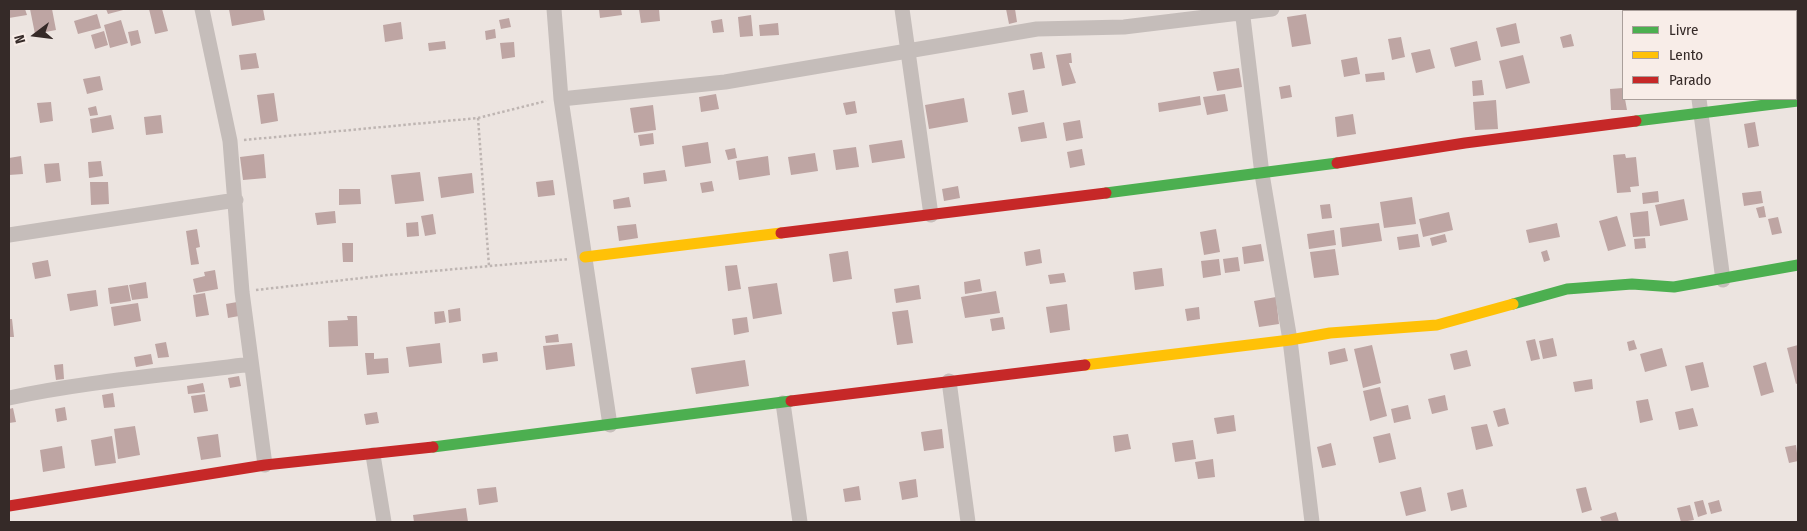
<!DOCTYPE html>
<style>
body{margin:0}
#map{position:relative;width:1807px;height:531px;overflow:hidden;background:#ece4e0;font-family:"Fira Sans Condensed",sans-serif}
canvas{display:block}
.frame{position:absolute;inset:0;border:10px solid #352a28;pointer-events:none}
.legend{position:absolute;left:1622px;top:10px;width:175px;height:90px;box-sizing:border-box;background:#f8ede8;border:1px solid #aa9f9b;margin:0;padding:6px 9px;list-style:none;font-size:15px;color:#352a28}
.legend li{display:flex;align-items:center;gap:10px;height:25px}
.legend b{width:25px;border:1px solid #aa9f9b}
.north{position:absolute;left:10px;top:10px;width:50px;height:50px;-webkit-text-stroke:4px #f8ede8;paint-order:stroke;rotate:255deg;font-size:14px;font-weight:700;line-height:20px;text-align:center;color:#352a28}
.north::after{content:'';display:block;margin:auto;width:18px;height:22px;background:#352a28;clip-path:polygon(50% 0,100% 100%,50% 72%,0 100%)}
</style>
<div id="map">
<canvas width="1807" height="531"></canvas>
<div class="frame"></div>
<ul class="legend">
<li><b style="height:6px;background:#4caf50"></b>Livre</li>
<li><b style="height:6px;background:#ffc107"></b>Lento</li>
<li><b style="height:6px;background:#c62828"></b>Parado</li>
</ul>
<div class="north">N</div>
</div>
<script>
const ctx = document.querySelector('canvas').getContext('2d');
ctx.lineJoin = 'round';
function fillPath(path, color) { ctx.fillStyle = color; ctx.fill(path, 'evenodd'); }
function trace(path, color, width, dash) { ctx.strokeStyle = color; ctx.lineWidth = width; ctx.lineCap = dash ? 'butt' : 'round'; ctx.setLineDash(dash || []); ctx.stroke(path); }
fillPath(new Path2D(`
 M9 9H25L27 15 9 18Z
 M30 9H52L56 30 35 34Z
 M106 9H127L108 14Z
 M149 9H162L168 31 155 34Z
 M229 9H263L265 20 232 26Z
 M599 9H621L622 15 600 18Z
 M639 9H659L660 21 641 23Z
 M1006 9H1015L1017 22 1009 24Z
 M97 14 101 28 78 34 74 21Z
 M1306 14 1311 44 1292 47 1287 17Z
 M751 15 753 36 740 37 738 17Z
 M509 18 511 27 501 29 499 20Z
 M722 19 724 32 713 33 711 21Z
 M121 20 128 43 110 48 104 25Z
 M401 22 403 39 385 42 383 25Z
 M778 23 779 35 760 36 759 25Z
 M1516 23 1520 43 1501 47 1496 28Z
 M495 29 496 38 486 40 485 31Z
 M138 30 141 43 131 46 128 32Z
 M104 31 108 45 95 49 91 35Z
 M1571 34 1574 46 1563 48 1560 37Z
 M1401 37 1405 57 1392 60 1388 39Z
 M445 41 446 49 429 51 428 43Z
 M1477 41 1481 60 1455 67 1450 48Z
 M514 42 515 57 502 59 500 43Z
 M1430 49 1435 68 1416 73 1411 53Z
 M1042 52 1045 68 1033 70 1030 54Z
 M256 53 259 68 241 70 239 55Z
 M1071 53 1072 63H1069L1076 83 1062 86 1056 55Z
 M1523 55 1530 83 1506 89 1499 61Z
 M1357 57 1360 74 1344 77 1341 60Z
 M1239 68 1242 87 1217 91 1213 72Z
 M1384 72 1385 80 1366 82 1365 74Z
 M100 76 103 90 87 94 83 79Z
 M1482 80 1484 95 1473 96 1472 81Z
 M1290 85 1292 97 1281 99 1279 87Z
 M1623 88 1627 110H1611L1610 89Z
 M1024 90 1028 112 1012 115 1008 93Z
 M274 93 278 121 261 124 257 95Z
 M716 94 719 109 701 112 699 97Z
 M1225 94 1228 111 1207 115 1203 97Z
 M1200 96 1201 105 1159 112 1158 103Z
 M964 98 968 122 929 129 925 105Z
 M1496 100 1498 129 1475 130 1473 102Z
 M855 101 857 113 846 115 843 103Z
 M51 102 53 121 40 123 37 103Z
 M653 105 656 130 634 133 630 108Z
 M96 106 98 115 90 116 88 108Z
 M1353 114 1356 134 1337 137 1335 117Z
 M111 115 114 129 92 133 90 119Z
 M161 115 163 133 146 135 144 117Z
 M1080 120 1083 138 1066 141 1063 123Z
 M1044 122 1047 138 1021 142 1018 127Z
 M1755 122 1759 146 1748 148 1744 124Z
 M653 133 654 144 640 146 638 135Z
 M902 140 905 158 872 163 869 145Z
 M708 142 711 163 685 167 682 146Z
 M856 147 859 167 836 170 833 150Z
 M735 148 737 158 728 160 725 150Z
 M1082 149 1085 165 1070 168 1067 152Z
 M815 153 818 171 791 175 788 157Z
 M264 154 266 178 243 180 240 157Z
 M1625 154 1626 158 1636 157 1639 186 1630 187 1631 192 1617 193 1613 155Z
 M21 156 23 174 9 175V158Z
 M768 156 770 175 739 180 736 161Z
 M101 161 103 176 89 178 88 162Z
 M59 163 61 181 46 183 44 164Z
 M665 170 667 181 644 184 643 173Z
 M420 172 424 201 395 204 391 175Z
 M472 173 474 193 441 198 438 177Z
 M553 180 555 195 538 197 536 182Z
 M712 181 714 191 702 193 700 183Z
 M90 182H108L109 204 91 205Z
 M958 186 960 198 944 201 942 189Z
 M339 189H360L361 204 339 205Z
 M1658 191 1659 202 1643 204 1642 193Z
 M1761 191 1763 203 1744 206 1742 193Z
 M629 197 631 207 614 209 613 200Z
 M1412 197 1416 224 1384 228 1380 202Z
 M1684 199 1688 220 1660 226 1655 205Z
 M1330 204 1332 218 1322 219 1320 205Z
 M1764 206 1766 217 1759 218 1756 208Z
 M335 211 336 223 317 225 315 213Z
 M1648 211 1650 236 1633 237 1630 213Z
 M1449 212 1453 230 1423 237 1419 219Z
 M433 214 436 234 425 236 421 216Z
 M1617 216 1626 246 1608 251 1599 221Z
 M1778 217 1782 233 1772 235 1768 219Z
 M418 222 419 236 407 237 406 223Z
 M1379 223 1382 241 1342 247 1340 228Z
 M1557 223 1560 237 1529 243 1526 230Z
 M636 224 638 238 619 241 617 226Z
 M197 229 200 247 196 248 199 264 191 265 186 231Z
 M1216 229 1220 252 1204 255 1200 232Z
 M1334 230 1336 245 1309 249 1307 234Z
 M1418 234 1420 247 1399 250 1397 237Z
 M1445 234 1447 242 1432 246 1430 238Z
 M1645 238 1646 248 1635 249 1634 239Z
 M342 243H353V262H343Z
 M1261 244 1264 261 1244 264 1242 247Z
 M1040 249 1042 263 1026 266 1024 252Z
 M1335 249 1339 275 1314 278 1310 252Z
 M1547 250 1550 260 1544 262 1541 252Z
 M848 251 852 279 833 282 829 254Z
 M1238 257 1240 271 1225 273 1223 259Z
 M1219 259 1221 275 1203 278 1201 261Z
 M48 260 51 276 35 279 32 263Z
 M737 265 741 289 728 291 725 266Z
 M1162 268 1164 286 1135 290 1133 272Z
 M215 270 218 289 196 293 193 279 205 276 204 272Z
 M1064 273 1066 282 1050 284 1048 275Z
 M980 279 982 291 965 294 964 282Z
 M146 282 148 298 132 300 129 285Z
 M777 283 782 314 753 319 748 287Z
 M128 285 131 301 110 304 108 288Z
 M919 285 921 299 896 303 894 289Z
 M96 290 98 306 70 311 67 294Z
 M996 291 1000 313 965 318 961 297Z
 M205 293 209 315 196 317 193 295Z
 M1276 297 1279 324 1259 327 1254 301Z
 M237 302 239 316 228 318 226 304Z
 M138 303 141 321 114 326 111 307Z
 M1067 304 1070 330 1050 333 1046 307Z
 M1199 307 1200 319 1187 321 1185 309Z
 M460 308 461 321 449 323 448 310Z
 M908 310 913 343 897 345 892 312Z
 M444 311 446 322 435 324 434 312Z
 M347 316H357L358 346 329 347 328 321 348 320Z
 M747 317 749 332 734 335 732 319Z
 M1003 317 1005 329 992 331 990 319Z
 M9 319H12L14 337H9Z
 M558 334 559 342 546 343 545 336Z
 M1553 338 1557 356 1543 359 1539 341Z
 M1535 339 1540 359 1531 361 1526 341Z
 M1634 340 1637 349 1629 351 1627 342Z
 M166 342 169 357 158 358 155 344Z
 M440 343 442 363 409 367 406 347Z
 M572 343 575 366 546 370 543 346Z
 M1372 345 1381 383 1363 388 1354 349Z
 M1798 345V383L1796 384 1787 348Z
 M1345 348 1348 361 1330 365 1328 352Z
 M1662 348 1667 366 1645 372 1640 354Z
 M1467 350 1471 366 1454 370 1450 354Z
 M497 352 498 361 483 363 482 354Z
 M365 353H374V359L388 358 389 373 367 375Z
 M151 354 153 364 136 367 134 357Z
 M745 360 749 386 696 394 691 368Z
 M1703 362 1709 387 1691 391 1685 366Z
 M1766 362 1774 392 1761 396 1753 366Z
 M63 364 64 379 56 380 54 365Z
 M239 376 241 386 230 388 228 378Z
 M1592 379 1593 389 1575 392 1573 382Z
 M203 383 205 392 188 394 187 386Z
 M1380 387 1387 416 1370 421 1363 391Z
 M113 393 115 407 104 408 102 395Z
 M205 394 208 411 194 413 191 396Z
 M1445 395 1448 410 1432 414 1428 399Z
 M1648 399 1653 420 1640 423 1636 401Z
 M1408 405 1411 419 1394 423 1391 409Z
 M65 407 67 420 57 422 55 409Z
 M13 408 16 422 9 423V409Z
 M1505 408 1509 424 1498 427 1493 411Z
 M1693 408 1698 426 1679 430 1675 412Z
 M377 412 379 423 366 425 364 414Z
 M1234 415 1236 431 1217 434 1214 418Z
 M1487 424 1493 446 1476 450 1471 427Z
 M135 426 140 455 118 459 114 429Z
 M942 429 944 448 924 451 921 432Z
 M1390 433 1396 459 1379 463 1373 437Z
 M218 434 221 457 201 460 197 437Z
 M1128 434 1131 449 1115 452 1113 436Z
 M112 436 116 463 95 466 91 440Z
 M1193 440 1196 459 1175 462 1172 443Z
 M1331 443 1336 465 1322 468 1317 447Z
 M1796 445 1798 461 1789 463 1785 447Z
 M62 446 65 468 43 472 40 450Z
 M1213 459 1215 477 1198 479 1195 462Z
 M916 479 918 497 902 500 899 482Z
 M859 486 861 500 845 502 843 489Z
 M496 487 498 502 479 505 477 489Z
 M1421 487 1426 511 1406 516 1400 492Z
 M1586 487 1592 510 1582 513 1576 489Z
 M1463 489 1467 507 1451 511 1447 493Z
 M1703 500 1707 514 1698 517 1694 502Z
 M1719 500 1722 511 1711 514 1708 503Z
 M1690 505 1694 520 1681 522 1677 508Z
 M466 508 468 522H414L413 515Z
 M1616 512 1619 522H1602L1600 517Z`), '#bea5a3');
trace(new Path2D(`
 M478 118 489 266
 M244 140 478 118 546 101
 M256 290 388 275 569 259`), '#beb5b2', 2.5, [2.5, 2.5]);
trace(new Path2D(`
 M202 9 230 141 242 292 265 465
 M554 9 561 99 610 425
 M902 9 931 215
 M1242 9 1262 174 1290 340 1312 522
 M1687 9 1688 11
 M561 99 725 82 1037 29 1124 27 1272 9
 M1699 99 1723 280
 M9 235 236 200
 M949 381 968 522
 M9 398C88 381 170 375 251 364
 M783 403 800 522
 M373 455 384 522`), '#c5bdba', 15);
trace(new Path2D(`
 M1636 121 1798 101
 M1106 193 1337 163
 M1513 304 1567 289 1632 284 1674 287 1798 265
 M433 447 791 401`), '#4caf50', 11);
trace(new Path2D(`
 M585 257 781 233
 M1085 365 1290 340 1330 333 1437 325 1513 304`), '#ffc107', 11);
trace(new Path2D(`
 M1337 163 1465 143 1636 121
 M781 233 1106 193
 M791 401 1085 365
 M9 506 265 465 433 447`), '#c62828', 11);
</script>
